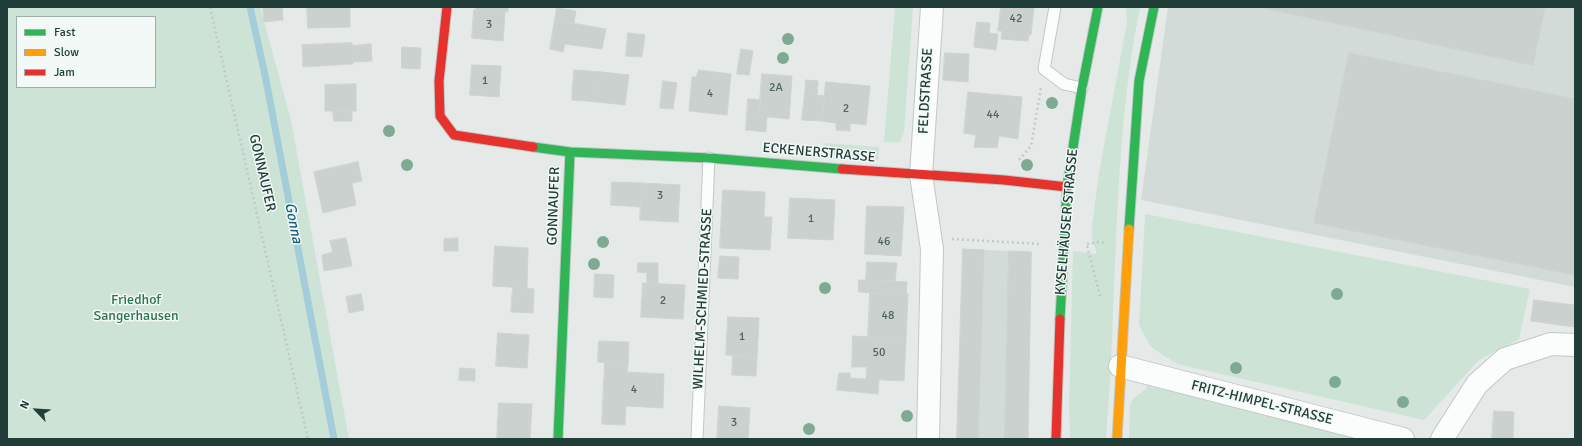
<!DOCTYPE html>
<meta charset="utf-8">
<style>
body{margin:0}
#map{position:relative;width:1582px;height:446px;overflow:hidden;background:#e5eae8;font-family:Signika,sans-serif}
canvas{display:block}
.frame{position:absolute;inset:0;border:8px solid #213e39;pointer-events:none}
.legend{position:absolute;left:16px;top:16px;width:140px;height:72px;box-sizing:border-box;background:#f2f9f6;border:1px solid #9eaeaa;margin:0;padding:5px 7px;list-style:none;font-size:12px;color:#213e39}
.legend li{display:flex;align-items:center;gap:8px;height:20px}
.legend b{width:20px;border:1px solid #9eaeaa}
.north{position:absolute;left:16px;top:390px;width:40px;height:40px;-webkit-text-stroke:3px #f2f9f6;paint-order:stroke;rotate:295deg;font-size:11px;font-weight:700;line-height:16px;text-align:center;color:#213e39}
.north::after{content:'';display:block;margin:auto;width:14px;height:18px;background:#213e39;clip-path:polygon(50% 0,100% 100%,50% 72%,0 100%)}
</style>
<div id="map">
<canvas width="1582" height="446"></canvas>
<div class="frame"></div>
<ul class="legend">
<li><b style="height:5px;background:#30b455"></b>Fast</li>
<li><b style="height:5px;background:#ff9f0a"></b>Slow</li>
<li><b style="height:5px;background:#e5322d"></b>Jam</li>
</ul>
<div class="north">N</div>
</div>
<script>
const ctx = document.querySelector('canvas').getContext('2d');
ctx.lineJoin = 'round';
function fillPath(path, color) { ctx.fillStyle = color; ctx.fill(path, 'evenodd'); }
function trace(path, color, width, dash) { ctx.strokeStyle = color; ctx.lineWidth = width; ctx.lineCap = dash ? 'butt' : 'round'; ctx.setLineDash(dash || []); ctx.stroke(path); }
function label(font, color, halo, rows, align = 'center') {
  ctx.font = font + ' Signika,sans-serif'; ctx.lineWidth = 3; ctx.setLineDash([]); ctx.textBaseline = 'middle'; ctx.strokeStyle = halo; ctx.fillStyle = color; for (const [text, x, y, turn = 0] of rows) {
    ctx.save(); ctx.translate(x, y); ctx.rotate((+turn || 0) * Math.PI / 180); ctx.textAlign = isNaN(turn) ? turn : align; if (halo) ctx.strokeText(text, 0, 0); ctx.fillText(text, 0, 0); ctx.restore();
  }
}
fillPath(new Path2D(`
 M1168 7H1575V287L1141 200Z
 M963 249 1032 252 1028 439H957Z`), '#d2dbd8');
fillPath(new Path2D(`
 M7 7H260L291 120 349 439H7ZM17 17H155V87H17Z
 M895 7H913L904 132 900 142H884Z
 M1126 7H1140C1118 116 1117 228 1112 339 1111 372 1108 406 1106 439H1070L1069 406 1073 251 1097 254 1092 238V225L1099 173 1127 22Z
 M823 143 879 147 878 160 832 156Z
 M1145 214 1530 289 1519 339 1479 360 1424 420 1177 364 1151 347 1139 325Z
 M1148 383 1367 439H1129L1130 405 1133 399 1146 389Z`), '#cde3d6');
trace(new Path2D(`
 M250 7 266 80 334 439`), '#a4cdd9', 7);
const building = new Path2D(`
 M263 7H282L283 20 264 22Z
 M307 7H350V27L308 28Z
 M476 7H508V12L476 10Z
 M1001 7H1034L1031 35H1029L1028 41 1001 39 1002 31H998Z
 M1259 7H1545L1533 65Z
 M557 8 576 11 574 23 555 20Z
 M474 10 505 12 503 41 472 38Z
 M555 20 606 29 602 49 565 44 563 52 550 49Z
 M977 22 990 23 989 33 998 34 996 50 974 47Z
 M628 33 645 35 642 57 626 56Z
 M352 43 353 64 303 67 302 45Z
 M371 44 372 61 353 62 352 46Z
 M402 47 421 48 420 69 402 68Z
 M741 49 753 51 749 75 737 74Z
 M945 53 969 54 968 82 943 80Z
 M1349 53 1575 99V275L1314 223Z
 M472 65 501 66 499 97 470 95Z
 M574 70 601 72 598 102 572 100Z
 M699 70 731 74 727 115 689 111 692 77H696Z
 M601 72 629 75 625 105 598 102Z
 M762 74 792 76 789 119 759 116Z
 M806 80 818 81 817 95 805 94Z
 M663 81 677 83 673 109 660 108Z
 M826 82 870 86 866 125 850 123V131L836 130V123L822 121Z
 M356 84V111H325V85Z
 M968 92 1022 97 1018 139 999 136 997 148 974 147 976 135 964 133Z
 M805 94 825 96 822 121 802 120Z
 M748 99 761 100 759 116 767 117 766 132 746 130Z
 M333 111H352V121H334Z
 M358 162 362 181 352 183 356 205 323 213 314 172Z
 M612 182 642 183 641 207 611 205Z
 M642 183 680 185 678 222 640 220Z
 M723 190 765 192 764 217H772L770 250 720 248Z
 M790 198 835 200 833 240 788 238Z
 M867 206 904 207 901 256 865 254Z
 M346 238 352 266 324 271 322 255 333 252 330 241Z
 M458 238V251H444V239Z
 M495 246 528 248 527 288 493 286Z
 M963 249 984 250 978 439H957Z
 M1009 251 1031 252 1028 439H1005Z
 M720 256 739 257 738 279 718 278Z
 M867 262 897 263 895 281 866 280Z
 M638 263H658V283H647V273L638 272Z
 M595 274 614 275 613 298 594 297Z
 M859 280 907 282 906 294 859 292Z
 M643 283 685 285 683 319 641 317Z
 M513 287 534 289 533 313 511 312Z
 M870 293 908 294 906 339 868 337Z
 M361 294 364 310 349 313 346 297Z
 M1534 300 1575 305V327L1531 321Z
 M728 317 759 318 757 357 726 355Z
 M498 333 529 335 527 368 496 366Z
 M853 336 906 339 904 381 866 379 867 367H852Z
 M599 341 629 342 628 364 598 362Z
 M733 356 757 357 756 376 732 375Z
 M605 363 628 364 627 372 664 374 663 408 626 406 625 425 602 424Z
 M460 368 475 369V381L459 380Z
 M839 373H850V378L879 380 878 394 837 390Z
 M499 403 532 404 530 439H497Z
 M719 406 750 408 748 439H717Z
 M1494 411 1514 412 1513 439H1492Z`);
fillPath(building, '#cbd1cf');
trace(building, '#cdd3d1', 1);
const lane = new Path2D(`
 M1055 7 1044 69 1064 84 1082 88
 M697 439 709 158`);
const street = new Path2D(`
 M1120 366 1403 439
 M928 439 932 249 921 175 932 7
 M1442 439 1477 384 1505 359 1551 344 1575 345`);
const fast = new Path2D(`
 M533 147 570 152 558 439
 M570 152 709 158 842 169
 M1129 229 1139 81 1154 7
 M1060 319 1067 187 1082 88 1098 7`);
const slow = new Path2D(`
 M1117 439 1129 229`);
const jam = new Path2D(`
 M447 7 439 81 440 116 454 135 533 147
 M842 169 1004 180 1067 187
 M1056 439 1060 319`);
trace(lane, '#c2c7c5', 13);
trace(street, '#c2c7c5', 24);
trace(fast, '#c0c8c5', 11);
trace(slow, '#c0c8c5', 11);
trace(jam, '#c0c8c5', 11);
trace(new Path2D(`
 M210 7 308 439
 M1019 160 1031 146 1041 88
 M952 239 1041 244
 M1087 244 1099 242 1106 243
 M1087 246 1101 299`), '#c1cac8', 2.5, [2, 3]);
trace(lane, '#fbfcfc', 11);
trace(street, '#fbfcfc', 22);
trace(fast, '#30b455', 9);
trace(slow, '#ff9f0a', 9);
trace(jam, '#e5322d', 9);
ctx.fillStyle = '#7eaa93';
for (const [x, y] of [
 [788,39],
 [783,58],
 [1052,103],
 [389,131],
 [407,165],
 [1027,165],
 [603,242],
 [594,264],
 [825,288],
 [1337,294],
 [1236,368],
 [1335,382],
 [1403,402],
 [907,416],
 [809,429]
]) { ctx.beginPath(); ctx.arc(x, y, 6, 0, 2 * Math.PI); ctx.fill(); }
label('12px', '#4c645f', null, [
 ["42",1016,19],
 ["3",489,25],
 ["1",485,81],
 ["2A",776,88],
 ["4",710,94],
 ["2",846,109],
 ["44",993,115],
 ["3",660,196],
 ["1",811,219],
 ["46",884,242],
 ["2",663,301],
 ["48",888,316],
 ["1",742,337],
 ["50",879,353],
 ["4",634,390],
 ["3",734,423]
]);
label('14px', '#213e39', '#f2f9f6', [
 ["FELDSTRASSE",926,91,-87],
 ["ECKENERSTRASSE",819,153,5],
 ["GONNAUFER",262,173,77],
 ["GONNAUFER",554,206,-88],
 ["KYSELHÄUSER STRASSE",1067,222,-85],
 ["WILHELM-SCHMIED-STRASSE",703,299,-87],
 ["FRITZ-HIMPEL-STRASSE",1262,403,14]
]);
label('14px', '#2a764e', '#f2f9f6', [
 ["Friedhof",136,300],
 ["Sangerhausen",136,316]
]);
label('italic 15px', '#19637c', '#f2f9f6', [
 ["Gonna",293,223,79]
]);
</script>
